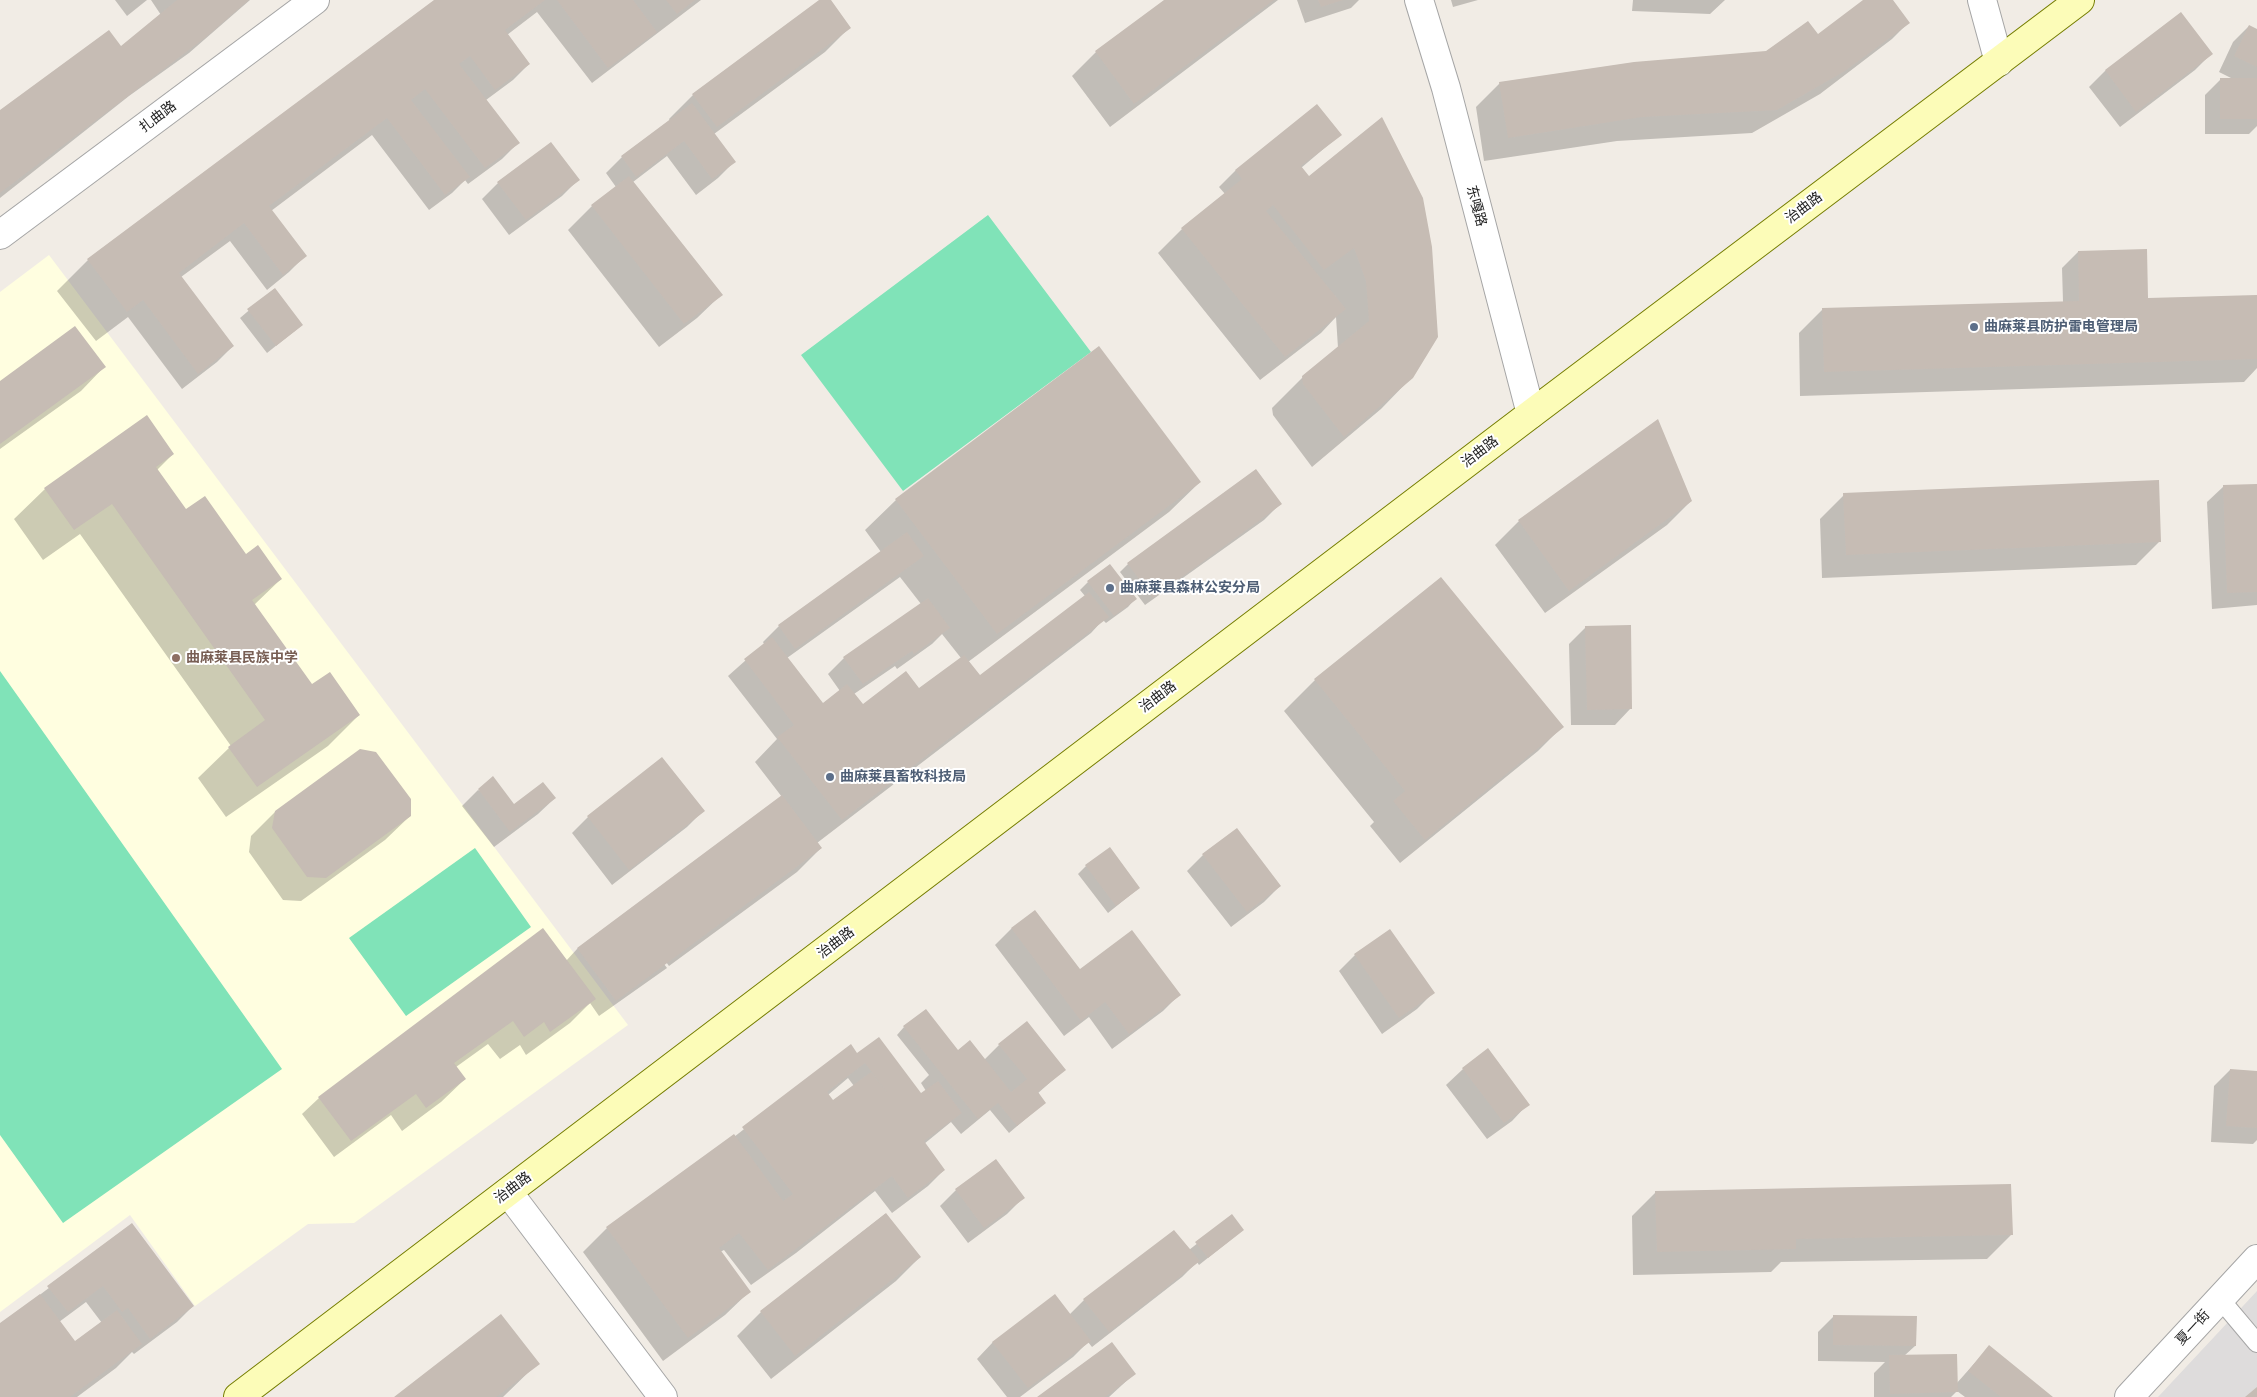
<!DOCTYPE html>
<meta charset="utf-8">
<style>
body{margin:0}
canvas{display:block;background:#f1ece5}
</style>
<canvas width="2257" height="1397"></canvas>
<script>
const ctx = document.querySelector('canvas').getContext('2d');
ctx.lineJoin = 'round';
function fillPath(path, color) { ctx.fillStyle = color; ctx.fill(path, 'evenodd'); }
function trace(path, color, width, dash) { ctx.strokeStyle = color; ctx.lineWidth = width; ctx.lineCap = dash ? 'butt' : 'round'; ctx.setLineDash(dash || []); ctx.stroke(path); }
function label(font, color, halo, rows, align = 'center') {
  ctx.font = font + ' "PT Sans Narrow","Noto Sans SC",sans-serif'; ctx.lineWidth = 4; ctx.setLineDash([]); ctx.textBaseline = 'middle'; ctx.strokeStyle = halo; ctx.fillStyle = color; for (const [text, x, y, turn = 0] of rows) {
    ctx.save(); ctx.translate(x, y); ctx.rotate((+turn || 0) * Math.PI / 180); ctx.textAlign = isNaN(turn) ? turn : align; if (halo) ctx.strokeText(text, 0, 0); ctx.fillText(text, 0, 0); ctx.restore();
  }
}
fillPath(new Path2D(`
 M2257 1291V1397H2158Z`), '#dedcdc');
fillPath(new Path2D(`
 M49 255 628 1025 354 1223 308 1224 195 1306 130 1215 0 1312V292Z`), '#fffee0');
fillPath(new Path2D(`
 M988 215 1091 352 903 491 801 355Z
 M0 671 282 1069 63 1223 0 1135Z
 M475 848 531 927 406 1016 349 938Z`), '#80e3b8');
fillPath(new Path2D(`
 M115 0H147L127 16Z
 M151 0H250L189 53 129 96 0 198V112L121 48 161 15Z
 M436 0H701L592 83 537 12 507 35 529 64 513 80 486 100 518 143 502 159 468 184 465 180 452 193 429 210 372 135 271 211 305 256 289 272 267 290 230 241 181 277 233 346 217 362 182 389 128 317 96 341 57 291 88 260Z
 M821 0H829L849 28 825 52 714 134 734 162 718 178 696 195 667 156 633 182 721 295 697 318 659 347 568 230 592 206 616 187 606 173 622 157 670 121 669 119 693 95Z
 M1166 0H1278L1110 127 1072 76 1096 52Z
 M1297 0H1359L1351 8 1305 23Z
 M1451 0H1478L1453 7Z
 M1633 0H1725L1710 14 1632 11Z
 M1865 0H1891L1908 23 1892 39 1820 94 1752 133 1617 141 1484 161 1476 107 1500 83 1767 52 1817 36Z
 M2181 14 2211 54 2195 70 2120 127 2089 87 2105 71Z
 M2249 26 2257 30V126L2249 134H2205V95L2221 79H2233L2219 72 2233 42Z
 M1317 106 1340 135 1301 168 1309 177 1422 198 1412 377 1381 409 1312 467 1273 415 1272 408 1303 377 1338 348 1336 317 1321 333 1260 380 1158 253 1182 229 1225 194 1219 187 1235 171Z
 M578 180 562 196 509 235 482 199 498 183Z
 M2078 252 2145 300 2257 296V368L2244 382 1800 396 1799 333 1822 310 2063 302 2062 268Z
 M274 289 302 325 267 353 240 318Z
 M104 367 81 391 0 449V382Z
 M173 454 157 470 186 511 245 556 281 579 254 605 312 686 359 715 328 746 226 817 198 778 231 746 80 534 43 560 14 519 45 489Z
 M1200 482 1169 512 968 662 980 677 1085 596 1080 590 1088 582 1135 599 1128 607 1106 623 1103 620 1091 633 817 843 821 848 797 872 669 966 630 914H627L667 968 599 1016 590 1003 570 1023 526 1055 520 1045 500 1059 488 1044 456 1067 465 1079 441 1102 402 1131 391 1115 334 1157 302 1114 319 1098 384 1050 566 961 577 949 782 797 755 762 777 739 728 676 764 644 763 642 779 626 881 552 865 530 896 500ZM900 577 921 604 844 658 828 674 840 691 818 707 787 658ZM942 634 961 658 918 690 863 706 854 694 895 666 897 669 932 644Z
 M2257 485V605L2212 609 2207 502 2224 486Z
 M1844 495 2160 541 2136 565 1822 578 1820 519Z
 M1691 501 1667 525 1545 613 1495 545 1519 521Z
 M1280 504 1264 520 1145 605 1120 572 1128 564Z
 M1441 579 1562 727 1538 751 1400 863 1370 826 1374 822 1284 711 1315 680Z
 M1586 627 1631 708 1615 725H1571L1569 644Z
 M478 790 513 805 555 798 538 814 494 847 462 806Z
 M703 811 687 827 612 885 572 833 588 817Z
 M275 812 410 816 385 840 301 901 283 900 249 852 251 836Z
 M1203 855 1280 886 1264 902 1231 927 1187 871Z
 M1086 866 1139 888 1108 913 1078 874Z
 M1035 912 1080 971 1179 995 1163 1011 1112 1049 1089 1017 1064 1036 995 945 1011 929Z
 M1389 931 1433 993 1417 1009 1382 1034 1339 971 1355 955Z
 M904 1027 957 1051 984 1060 999 1045 1064 1070 1037 1094 1036 1110 1009 1133 990 1110 961 1134 951 1122 924 1144 944 1170 928 1186 892 1213 875 1191 796 1253 751 1285 724 1250 720 1252 749 1292 725 1315 663 1361 583 1252 607 1228 734 1137 850 1046 857 1054 921 1095 926 1091 921 1083 929 1075 897 1035ZM848 1078 854 1086 833 1102 828 1095Z
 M1463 1069 1528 1104 1512 1121 1487 1139 1446 1085Z
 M2230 1070 2257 1072V1140L2253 1144 2211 1142 2214 1086Z
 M995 1161 1023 1198 1007 1214 968 1243 940 1206 956 1190Z
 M1656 1192 2011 1235 1987 1259 1781 1262 1771 1272 1633 1275 1632 1216Z
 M885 1214 920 1257 896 1281 771 1379 737 1336 761 1312Z
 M1232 1216 1234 1237 1199 1265 1197 1262 1182 1277 1092 1347 1088 1342 1073 1357 1020 1397H1007L977 1359 993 1342 1069 1315 1084 1300 1189 1250Z
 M132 1225 193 1306 177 1322 134 1354 132 1352 116 1368 77 1397H0V1325ZM86 1302 102 1323 70 1345 59 1322Z
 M1834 1316 1915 1346 1904 1356 1956 1384 1989 1347 2051 1397H1965L1957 1391 1951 1397H1874V1373L1885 1362 1818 1361V1332Z
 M538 1363 503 1397H396Z
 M1134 1374 1109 1397H1039Z`), '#0003');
fillPath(new Path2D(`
 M177 0H249L206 37 0 193V110L109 30 121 46Z
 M434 0H545L505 30 530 64 495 90 470 56 459 64 520 143 485 168 425 89 411 100 470 177 445 195 387 118 269 206 307 256 283 275 244 223 179 273 234 346 198 374 143 300 127 312 87 259Z
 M557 0H633L657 32 608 68Z
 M666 0H695L677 14Z
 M819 0H831L851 28 717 127 692 94Z
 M1164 0H1274L1134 104 1095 51Z
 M1318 0H1343L1321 7Z
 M1863 0H1893L1910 23 1845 71 1777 110 1642 117 1508 138 1499 82 1634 62 1766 51 1808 21 1818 34Z
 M2181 12 2213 54 2136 112 2105 70Z
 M2249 25 2257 29V67L2234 56Z
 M2220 78H2257V119H2220Z
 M692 103 736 162 712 179 684 141 636 177 621 156Z
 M1317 104 1342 135 1301 166 1309 176 1382 117 1423 198 1432 247 1438 337 1413 378 1344 437 1303 384 1302 376 1369 321 1366 281 1354 248 1324 270 1273 205 1266 211 1346 309 1285 357 1181 228 1242 179 1235 170Z
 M551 142 580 180 526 220 497 182Z
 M629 176 723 295 684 324 591 205Z
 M2147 249 2148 298 2257 295V359L1824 372 1822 308 2079 301 2078 251Z
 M275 288 303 325 276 346 247 309Z
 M75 326 106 367 0 444V381Z
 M1099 346 1201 482 997 634 895 499Z
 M147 415 174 454 156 467 186 509 205 496 246 554 258 545 282 579 252 600 312 684 330 672 360 715 257 787 228 747 265 720 112 504 74 530 44 488Z
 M1658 419 1692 501 1569 591 1518 520Z
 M1256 469 1282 504 1153 598 1127 563Z
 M2159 480 2161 542 1846 555 1843 493Z
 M2257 484V592L2227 593 2223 485Z
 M907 532 924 556 795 649 778 625Z
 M1110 564 1137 599 1114 616 1087 581Z
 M1441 577 1564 727 1425 840 1393 801 1405 791 1314 679Z
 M1089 592 1109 617 842 820 777 737 794 725 744 659 772 637 823 703 847 684 863 704 906 671 919 688 964 655 980 675Z
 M928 598 950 628 914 654 912 651 863 684 843 657Z
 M1631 625 1632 709 1587 710 1585 626Z
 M360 749 376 752 411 799V816L326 878 307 877 272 828 275 811Z
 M662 757 705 811 629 870 587 816Z
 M493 776 514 804 543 782 556 798 510 832 478 789Z
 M782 795 822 848 616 1001 577 948Z
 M1237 828 1281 886 1247 912 1202 854Z
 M1110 847 1140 888 1116 906 1085 865Z
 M1035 910 1080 969 1132 930 1181 995 1129 1034 1105 1002 1081 1021 1011 928Z
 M543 928 596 999 550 1032 544 1022 524 1037 513 1021 454 1063 466 1079 426 1108 416 1094 351 1141 318 1097Z
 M1390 929 1435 993 1399 1018 1354 954Z
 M926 1009 958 1050 970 1040 1011 1092 1027 1079 998 1044 1027 1021 1066 1070 1038 1092 1046 1103 1017 1126 998 1103 978 1119 903 1026Z
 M879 1037 921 1093 938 1081 962 1113 924 1141 945 1170 908 1198 892 1176 768 1270 739 1233 719 1248 751 1292 688 1338 606 1227 734 1134 783 1201 793 1194 742 1127 851 1044 857 1053ZM865 1063 888 1094 871 1072 833 1100 827 1092Z
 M1488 1048 1530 1105 1504 1123 1462 1068Z
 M2230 1069 2257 1071V1128L2226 1126Z
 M996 1159 1025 1198 984 1228 955 1189Z
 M2011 1184 2013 1235 1796 1239V1249L1657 1252 1655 1191Z
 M886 1213 921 1257 795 1356 760 1311Z
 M1232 1214 1244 1230 1208 1258 1195 1242Z
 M132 1223 194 1306 150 1339 128 1308 122 1312 103 1286 68 1312 47 1286Z
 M1174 1230 1200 1261 1109 1332 1083 1299Z
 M40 1294 75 1341 117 1310 142 1344 70 1397H0V1323Z
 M1055 1294 1091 1341 1028 1388 992 1342Z
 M501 1314 540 1364 496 1397H394Z
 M1833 1315 1917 1316 1916 1346 1833 1345Z
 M1112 1342 1136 1374 1105 1397H1037Z
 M1989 1345 2053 1397H2001L1968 1371Z
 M1957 1354 1958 1392 1890 1394 1889 1355Z
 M2257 1387V1397H2245Z`), '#c6bcb4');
const service = new Path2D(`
 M2220 1299 2257 1343`);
const minor = new Path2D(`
 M1982 0 1999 62
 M0 235 315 0
 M2129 1397 2257 1259`);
const tertiary = new Path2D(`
 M1419 0 1446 88 1531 414
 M508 1192 663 1397`);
const secondary = new Path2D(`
 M238 1397 1531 414 2080 0`);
trace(service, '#a6a6a6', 20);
trace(minor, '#a6a6a6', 30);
trace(tertiary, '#a6a6a6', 30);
trace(secondary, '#757d00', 30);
trace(service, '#fff', 18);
trace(minor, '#fff', 28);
trace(tertiary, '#fff', 28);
trace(secondary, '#fcfcb8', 28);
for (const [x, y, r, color] of [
 [1974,327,5,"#5c6f8a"],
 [1110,588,5,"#5c6f8a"],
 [176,658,5,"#8d6e63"],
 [830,777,5,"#5c6f8a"]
]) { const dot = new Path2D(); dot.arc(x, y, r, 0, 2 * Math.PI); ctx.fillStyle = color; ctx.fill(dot); trace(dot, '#fff', 2); }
label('14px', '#1f1f1f', '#fff', [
 ["扎曲路",158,117,-37],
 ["东嘎路",1476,206,75],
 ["治曲路",1804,208,-37],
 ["治曲路",1480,452,-37],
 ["治曲路",1158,697,-37],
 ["治曲路",836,943,-37],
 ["治曲路",513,1188,-37],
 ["夏一街",2193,1328,-47]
]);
label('bold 14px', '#4e5e75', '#fff', [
 ["曲麻莱县防护雷电管理局",1984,327],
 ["曲麻莱县森林公安分局",1120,588],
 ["曲麻莱县畜牧科技局",840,777]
], 'left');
label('bold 14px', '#785e54', '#fff', [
 ["曲麻莱县民族中学",186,658]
], 'left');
</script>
